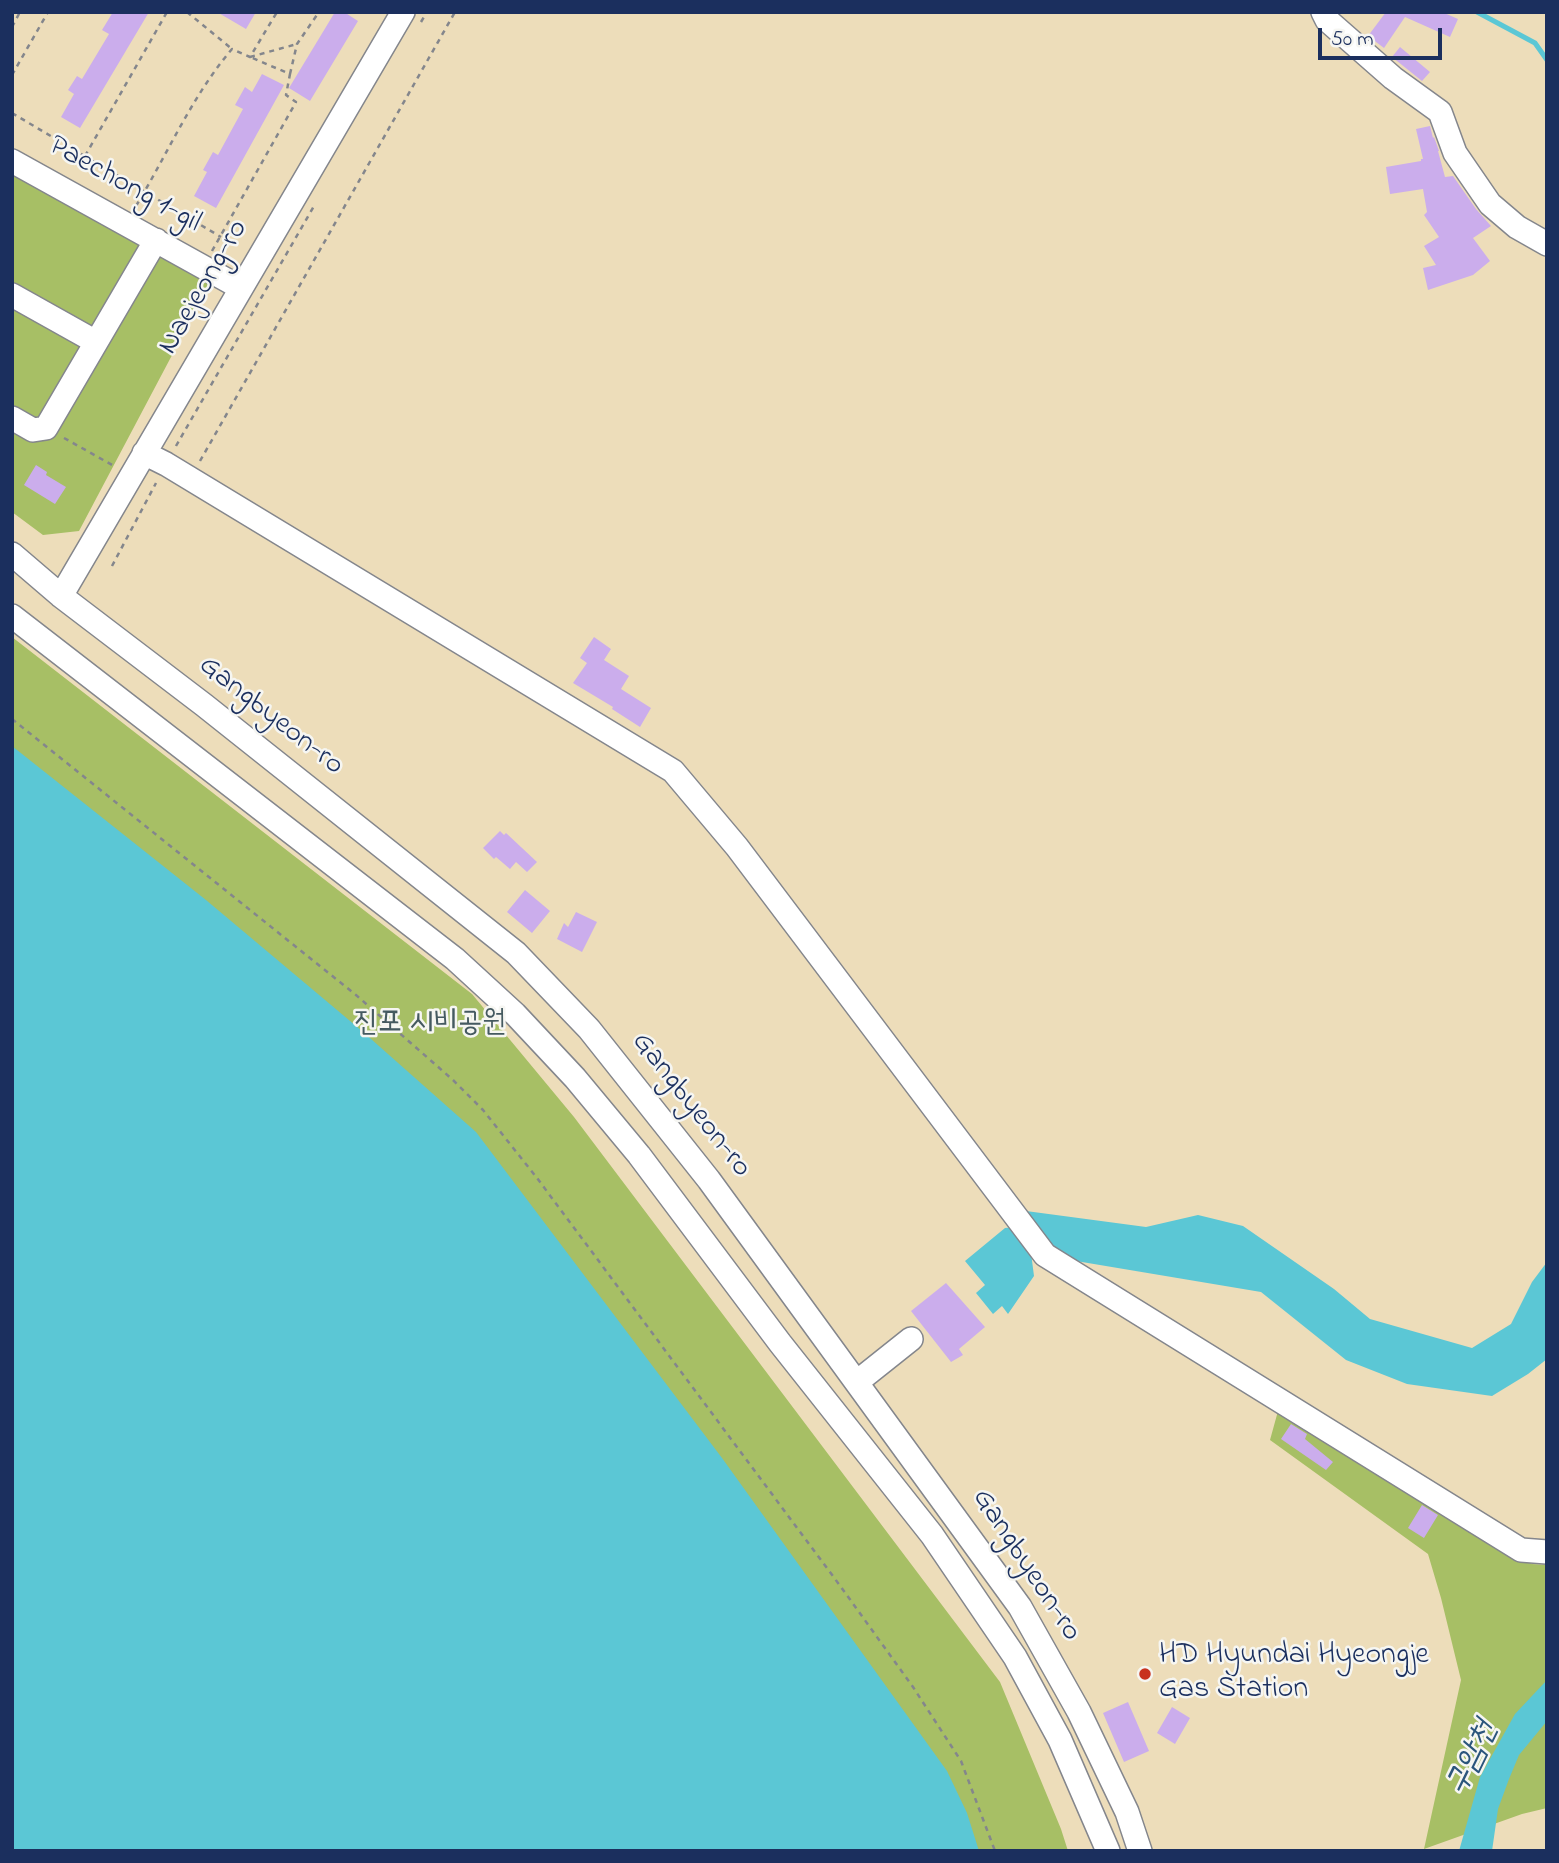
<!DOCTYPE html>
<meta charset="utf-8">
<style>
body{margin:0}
#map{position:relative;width:1559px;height:1863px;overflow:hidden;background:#edddba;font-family:"Indie Flower",sans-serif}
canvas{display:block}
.frame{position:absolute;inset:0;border:14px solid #1b2f5e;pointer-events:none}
.scale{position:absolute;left:1318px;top:28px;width:124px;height:32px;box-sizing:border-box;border:4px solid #1b2f5e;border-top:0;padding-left:9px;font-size:21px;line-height:24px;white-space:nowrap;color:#1b2f5e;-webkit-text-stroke:5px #f6f6f2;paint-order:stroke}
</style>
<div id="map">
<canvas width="1559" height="1863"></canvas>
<div class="frame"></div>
<div class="scale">50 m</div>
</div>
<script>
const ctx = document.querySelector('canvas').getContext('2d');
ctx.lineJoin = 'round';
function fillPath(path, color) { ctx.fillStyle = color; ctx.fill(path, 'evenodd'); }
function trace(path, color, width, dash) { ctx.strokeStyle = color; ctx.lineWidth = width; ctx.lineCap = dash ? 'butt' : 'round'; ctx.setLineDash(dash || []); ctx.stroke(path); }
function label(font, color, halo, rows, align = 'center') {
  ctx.font = font + ' "Indie Flower","Poor Story",sans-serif'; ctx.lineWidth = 5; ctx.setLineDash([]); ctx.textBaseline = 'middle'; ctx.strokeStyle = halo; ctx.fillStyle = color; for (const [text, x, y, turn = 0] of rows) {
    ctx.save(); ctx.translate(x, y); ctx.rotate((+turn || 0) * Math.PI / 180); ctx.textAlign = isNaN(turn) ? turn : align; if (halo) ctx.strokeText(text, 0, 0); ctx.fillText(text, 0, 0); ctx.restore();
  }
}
fillPath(new Path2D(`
 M12 148 216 268 198 306 79 531 43 535 12 512Z
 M12 637 472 994 574 1117 1000 1682 1061 1829 1068 1851H12Z
 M1278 1411 1532 1564 1547 1565V1808L1522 1814 1424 1849 1461 1680 1441 1598 1428 1554 1270 1440Z`), '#a7bf65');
fillPath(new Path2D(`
 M12 746 206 900 362 1031 476 1132 722 1458 947 1771 967 1813 979 1851H12Z
 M1026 1211 1146 1227 1198 1215 1243 1226 1334 1289 1370 1319 1472 1348 1511 1324 1532 1282 1547 1262V1359L1528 1374 1492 1396 1407 1384 1346 1360 1261 1292 1076 1261 1043 1241Z
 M1015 1227 1031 1253 1034 1276 1008 1314 1002 1306 993 1314 976 1293 985 1285 965 1261 1005 1228Z
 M1547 1680V1721L1519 1755 1509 1779 1498 1809 1492 1851H1459L1480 1777 1515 1714Z`), '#5bc7d5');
trace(new Path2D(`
 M1477 12 1535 43 1547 60`), '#5bc7d5', 5);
fillPath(new Path2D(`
 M113 12H149L80 128 61 117 74 94 68 90 77 76 82 79 109 34 102 30Z
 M217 12H256L246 29Z
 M335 12H344L358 21 310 101 289 88Z
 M1386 12H1442L1458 19 1450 37 1405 17 1384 48 1368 36Z
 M1400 47 1430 72 1422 81 1392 57Z
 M262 74 284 85 216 208 194 196 207 172 203 170 213 152 218 155 243 109 235 105 245 87 252 92Z
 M1430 126 1433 138 1434 137 1439 151H1438L1445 177 1453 176 1476 209 1491 226 1473 238 1490 261 1473 275 1428 290 1423 268 1436 265 1424 246 1439 237 1424 215 1427 212 1423 189 1390 194 1386 167 1421 161V159H1423L1416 129Z
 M36 465 47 472 46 475 66 487 55 504 24 485Z
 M594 637 611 649 604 660 629 676 621 689 651 708 640 727 612 709 613 707 573 683 587 663 580 658Z
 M500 831 504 835 506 833 537 862 527 872 516 862 510 869 496 857 494 859 483 848Z
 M525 890 550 911 532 933 507 912Z
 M576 912 597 922 582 952 557 939 564 923 568 927Z
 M946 1283 985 1327 959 1349 963 1355 951 1362 911 1311Z
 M1291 1424 1307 1434 1305 1439 1333 1462 1326 1470 1281 1439Z
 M1422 1505 1438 1515 1424 1538 1408 1528Z
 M1128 1702 1149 1751 1124 1762 1103 1713Z
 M1172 1707 1190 1718 1175 1744 1157 1733Z`), '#cbadec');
const minor = new Path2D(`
 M1323 12 1327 20 1393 78 1440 112 1455 153 1490 204 1517 227 1547 244
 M12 161 241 288
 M12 295 96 342
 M12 418 33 430 46 428 156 240
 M144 453 166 464 673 771 737 847 1045 1255 1521 1550 1547 1552
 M12 554 61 596 204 705 516 953 589 1029 709 1180 1020 1607 1079 1712 1127 1812 1140 1851
 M61 596 403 12
 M12 616 455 959 515 1014 575 1078 639 1155 780 1343 932 1535 1015 1657 1060 1740 1108 1851
 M857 1382 911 1339`);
trace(minor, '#84868c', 26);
trace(new Path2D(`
 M187 12 232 49
 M421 22 427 12
 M12 27 20 12
 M250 57 297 44
 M290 74 297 44 319 12
 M12 75 48 12
 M12 113 221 237
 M85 156 167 12
 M136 206C168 153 192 96 232 49L250 57 277 12
 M212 251 296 102 286 95 290 74 250 57
 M64 438 114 466
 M176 446 314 206
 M200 461 455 12
 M112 566 156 483
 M12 719 356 995 453 1080 483 1110 537 1178 841 1587 913 1687 961 1761 995 1851`), '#84868c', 2.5, [5, 5]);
trace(minor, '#fff', 23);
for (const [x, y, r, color] of [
 [1145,1674,7,"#c8321e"]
]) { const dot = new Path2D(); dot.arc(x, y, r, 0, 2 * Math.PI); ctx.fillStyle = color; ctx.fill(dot); trace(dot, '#f6f6f2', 2.5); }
label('30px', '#1b2f5e', '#f6f6f2', [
 ["Paechong 1-gil",124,186,29],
 ["Naejeong-ro",205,288,-60],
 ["Gangbyeon-ro",270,717,38],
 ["Gangbyeon-ro",690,1106,52],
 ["Gangbyeon-ro",1025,1566,57]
]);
label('30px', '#455a60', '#f6f6f2', [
 ["진포 시비공원",430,1025]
]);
label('30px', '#1b2f5e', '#f6f6f2', [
 ["HD Hyundai Hyeongje",1159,1657],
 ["Gas Station",1159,1691]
], 'left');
label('italic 32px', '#2b557c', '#f6f6f2', [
 ["구암천",1474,1759,-64]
]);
</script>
